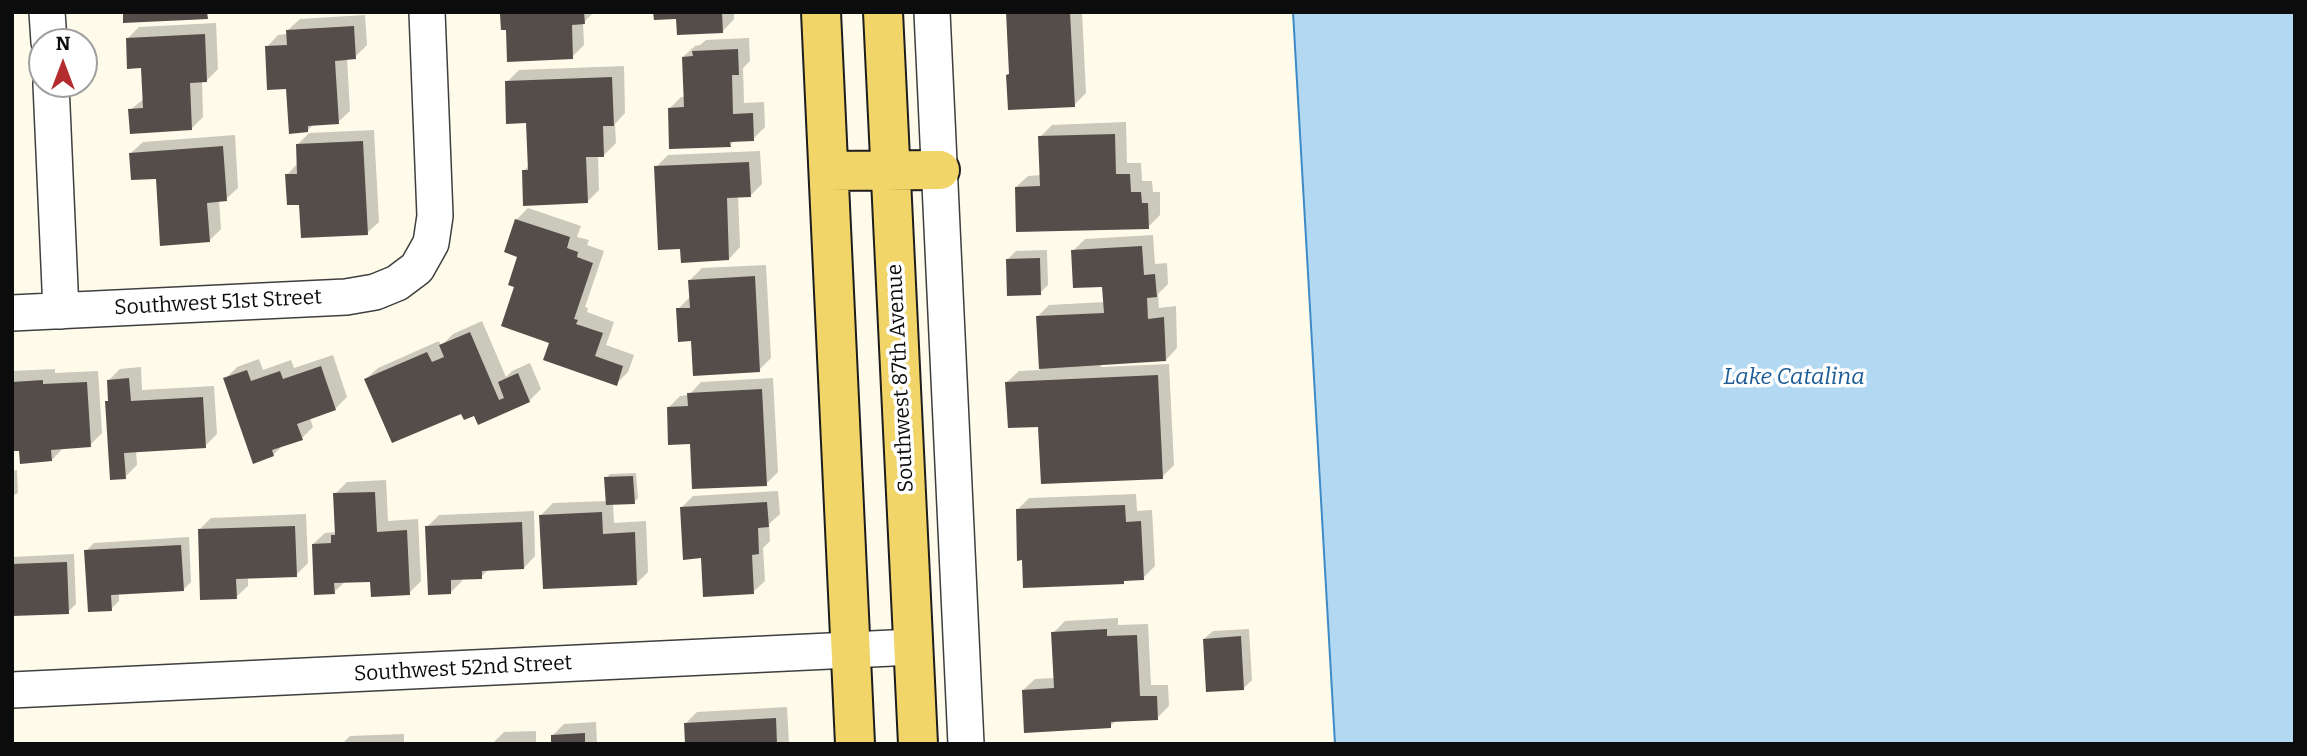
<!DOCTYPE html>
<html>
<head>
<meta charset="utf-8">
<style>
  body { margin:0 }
  #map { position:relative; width:2307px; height:756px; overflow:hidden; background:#fefbeb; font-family:Bitter,serif }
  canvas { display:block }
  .frame { position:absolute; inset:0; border:14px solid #0c0c0c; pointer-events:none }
  .north { position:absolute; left:28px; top:28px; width:70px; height:70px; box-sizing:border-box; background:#fff; border:2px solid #9e9e9e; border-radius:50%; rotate:0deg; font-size:19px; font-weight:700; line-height:28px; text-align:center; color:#0c0c0c }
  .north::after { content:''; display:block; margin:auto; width:24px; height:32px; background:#b42c2d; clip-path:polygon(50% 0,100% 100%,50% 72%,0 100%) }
</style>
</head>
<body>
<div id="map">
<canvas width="2307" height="756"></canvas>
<div class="frame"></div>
<div class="north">N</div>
</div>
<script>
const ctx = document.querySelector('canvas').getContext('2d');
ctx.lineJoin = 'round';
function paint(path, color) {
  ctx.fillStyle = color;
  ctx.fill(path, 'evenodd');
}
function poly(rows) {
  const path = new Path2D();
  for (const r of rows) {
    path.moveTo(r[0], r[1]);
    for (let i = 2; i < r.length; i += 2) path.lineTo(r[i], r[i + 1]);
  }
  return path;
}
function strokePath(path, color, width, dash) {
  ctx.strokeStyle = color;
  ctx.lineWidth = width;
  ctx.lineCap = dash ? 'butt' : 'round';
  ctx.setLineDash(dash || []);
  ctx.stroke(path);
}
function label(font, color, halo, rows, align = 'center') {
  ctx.font = font + ' Bitter,serif';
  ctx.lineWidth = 7;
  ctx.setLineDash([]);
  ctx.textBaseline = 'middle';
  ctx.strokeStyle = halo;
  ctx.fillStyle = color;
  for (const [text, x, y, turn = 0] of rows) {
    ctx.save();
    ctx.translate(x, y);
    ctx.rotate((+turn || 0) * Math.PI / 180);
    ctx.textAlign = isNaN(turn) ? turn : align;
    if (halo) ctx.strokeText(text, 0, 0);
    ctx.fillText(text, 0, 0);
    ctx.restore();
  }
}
const water = poly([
  [1293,12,2295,12,2295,744,1335,744,1293,12]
]);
paint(water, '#b3d8f2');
strokePath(water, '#3e8ac6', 2);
paint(poly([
  [505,12,594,12,583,23,584,45,572,57,508,28,502,15],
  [655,12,734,12,734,19,723,31],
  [1008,12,1082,12,1086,93,1074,105],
  [365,15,367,45,355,57,347,58,350,111,338,122,314,124,307,131,267,47,278,35,288,34,288,30,300,19],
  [216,23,218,69,206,81,202,81,203,117,191,129,130,110,145,98,143,66,127,39,139,27],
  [749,38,750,61,743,68,744,103,764,102,765,127,753,139,735,140,730,145,669,109,681,97,685,97,683,57,695,46,700,45,706,40],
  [624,66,625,113,615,124,616,143,604,155,598,155,599,190,587,202,524,171,529,165,528,121,507,82,519,70],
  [1126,122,1127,163,1141,163,1142,181,1152,181,1153,192,1160,192,1160,215,1148,227,1016,187,1028,176,1041,175,1040,137,1052,125],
  [374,130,379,222,367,233,301,203,287,175,298,163,297,145,309,133],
  [235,135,238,188,226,199,219,200,221,229,209,241,157,177,131,153,143,142],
  [760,151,762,184,750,196,738,196,740,247,729,259,682,248,656,167,668,155],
  [528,208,581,226,577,237,589,240,587,245,604,251,585,307,588,308,587,312,614,322,606,345,634,355,628,372,616,384,551,342,516,286,520,255,516,220],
  [1153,235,1155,264,1167,263,1168,284,1158,294,1159,308,1176,306,1177,348,1166,360,1100,363,1101,367,1169,364,1174,465,1162,477,1040,425,1007,382,1019,371,1040,370,1037,317,1049,305,1105,302,1104,285,1073,251,1085,239],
  [1047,250,1048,285,1040,293,1008,259,1016,251],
  [766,265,771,358,759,370,693,339,678,309,690,297,690,280,702,268],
  [482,321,506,377,512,371,530,363,541,389,529,401,475,413,366,379,378,368,439,341,441,346,453,334],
  [333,355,347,397,335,409,310,418,313,427,302,438,283,445,273,455,226,378,237,367,259,359,263,370,291,360,294,368],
  [141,367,142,390,214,386,217,434,205,446,136,450,137,465,125,477,110,399,108,381,120,369],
  [55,369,55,373,98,371,102,433,90,445,64,447,52,460,20,449,12,450,12,371],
  [773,378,778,472,766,484,692,442,668,408,680,396,689,395,701,382],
  [17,470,18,493,12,496,12,471],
  [636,473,638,498,634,502,613,503,614,523,646,521,648,572,636,584,541,515,553,503,607,501,606,478,610,474],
  [386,480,388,521,418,519,421,581,409,593,372,580,346,581,334,592,313,544,325,533,337,532,335,494,347,482],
  [778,491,780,514,769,524,770,541,763,548,765,581,753,592,703,557,681,508,693,496],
  [1136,494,1137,511,1152,510,1155,566,1143,578,1126,579,1123,582,1017,510,1029,498],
  [534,511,535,556,524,568,489,569,481,577,462,578,462,581,451,592,427,527,439,515],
  [306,514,308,563,296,575,248,577,248,586,236,597,199,530,211,518],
  [189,537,191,582,183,590,119,593,119,601,111,609,86,551,94,543],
  [74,554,76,604,68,612,12,614,12,557],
  [1118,618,1118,625,1148,624,1151,685,1168,685,1169,706,1157,718,1117,720,1110,726,1023,690,1035,679,1055,678,1053,633,1065,621],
  [1249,629,1252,680,1244,688,1204,639,1213,631],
  [787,707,789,744,686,744,685,724,697,712],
  [596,722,597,744,553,744,553,735,564,724],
  [536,731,536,744,492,744,504,732],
  [404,734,404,744,342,744,350,736]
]), '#0003');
paint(poly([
  [123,12,207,12,208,19,123,23],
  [508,12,584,12,585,24,572,25,573,59,507,62,506,30,501,30,500,14],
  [653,12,722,12,723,33,677,35,676,19,654,20],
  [1006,12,1070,12,1075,107,1008,110,1006,75,1009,74],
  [354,26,356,59,335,61,339,124,308,126,308,132,289,134,286,89,267,90,265,46,287,45,286,30],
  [205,34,207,82,190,83,192,130,130,134,128,109,143,108,141,68,127,69,126,38],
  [738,49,739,75,732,75,733,114,753,113,754,141,730,142,731,147,669,149,668,108,684,107,682,57,693,56,692,51],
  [612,77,614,126,603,126,604,157,586,157,588,203,523,206,522,170,528,170,526,123,506,124,505,81],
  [1115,134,1116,174,1130,174,1131,192,1141,192,1142,203,1148,203,1149,229,1016,232,1015,187,1040,186,1038,136],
  [363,141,368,235,301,238,299,205,287,205,285,174,297,174,296,144],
  [223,146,227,201,207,203,210,242,160,246,156,179,131,180,129,153],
  [749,162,751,197,727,198,729,260,681,263,680,249,658,250,654,166],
  [515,219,570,237,567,248,578,252,577,257,593,263,574,319,578,320,576,324,603,333,595,356,623,366,617,386,543,360,549,343,501,326,514,287,508,285,517,257,504,252],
  [1142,246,1144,275,1155,274,1157,297,1147,298,1148,319,1164,317,1166,361,1039,369,1036,316,1104,313,1102,287,1073,288,1071,250],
  [1040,258,1041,295,1007,296,1006,259],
  [755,276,760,372,693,376,691,341,678,342,676,308,690,308,688,280],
  [470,332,499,400,504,398,498,382,518,373,530,402,478,425,474,416,464,420,461,414,392,443,364,379,427,352,432,362,444,357,439,345],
  [321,366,336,410,297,424,303,440,272,450,274,456,253,464,223,378,247,370,251,381,280,371,283,379],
  [1158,375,1163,479,1041,484,1038,427,1008,428,1005,382],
  [129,378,131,401,203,397,206,448,124,453,126,479,110,480,105,401,108,401,107,380],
  [43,380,43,384,87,382,91,447,51,450,52,461,20,464,19,451,12,451,12,382],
  [762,389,767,486,692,489,690,444,668,445,667,407,688,406,687,393],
  [633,476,635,504,606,505,604,477],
  [375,492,377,532,407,530,410,595,371,597,370,582,334,583,335,594,314,595,312,544,331,543,331,535,335,535,333,493],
  [767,502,769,527,758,528,759,554,752,555,754,594,703,597,701,558,683,560,680,507],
  [1125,505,1126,522,1141,521,1144,580,1124,581,1124,584,1023,588,1022,560,1017,561,1016,509],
  [602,512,603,534,635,532,637,585,543,589,539,515],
  [522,522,524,569,482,571,482,579,451,580,451,594,428,595,425,526],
  [295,526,297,577,236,579,237,599,200,600,198,529],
  [181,545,184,591,111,595,112,611,88,612,84,550],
  [67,562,69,614,12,616,12,564],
  [1107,629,1107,636,1137,635,1140,696,1157,696,1158,720,1111,722,1111,728,1024,733,1022,690,1054,688,1051,632],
  [1241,636,1244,690,1206,692,1203,639],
  [776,718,777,744,685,744,684,723],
  [585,733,585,744,551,744,551,735]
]), '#544d49');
const minor = poly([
  [47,12,49,42],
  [932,12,966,744],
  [51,84,61,311],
  [12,313,346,297,375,292,397,283,417,268,431,243,435,216,427,12],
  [12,690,913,647]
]);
const major = poly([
  [821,12,855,744],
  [883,12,918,744],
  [829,171,940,170]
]);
strokePath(minor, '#3f3f3f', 38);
strokePath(major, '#1d1d1d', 42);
strokePath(minor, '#fff', 35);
strokePath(major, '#f1d568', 38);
label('21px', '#0c0c0c', '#fff', [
  ["Southwest 51st Street",218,303,-3],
  ["Southwest 87th Avenue",901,378,-93],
  ["Southwest 52nd Street",463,669,-3]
]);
label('italic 23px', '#1c5c96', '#fff', [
  ["Lake Catalina",1794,378]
]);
</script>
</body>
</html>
